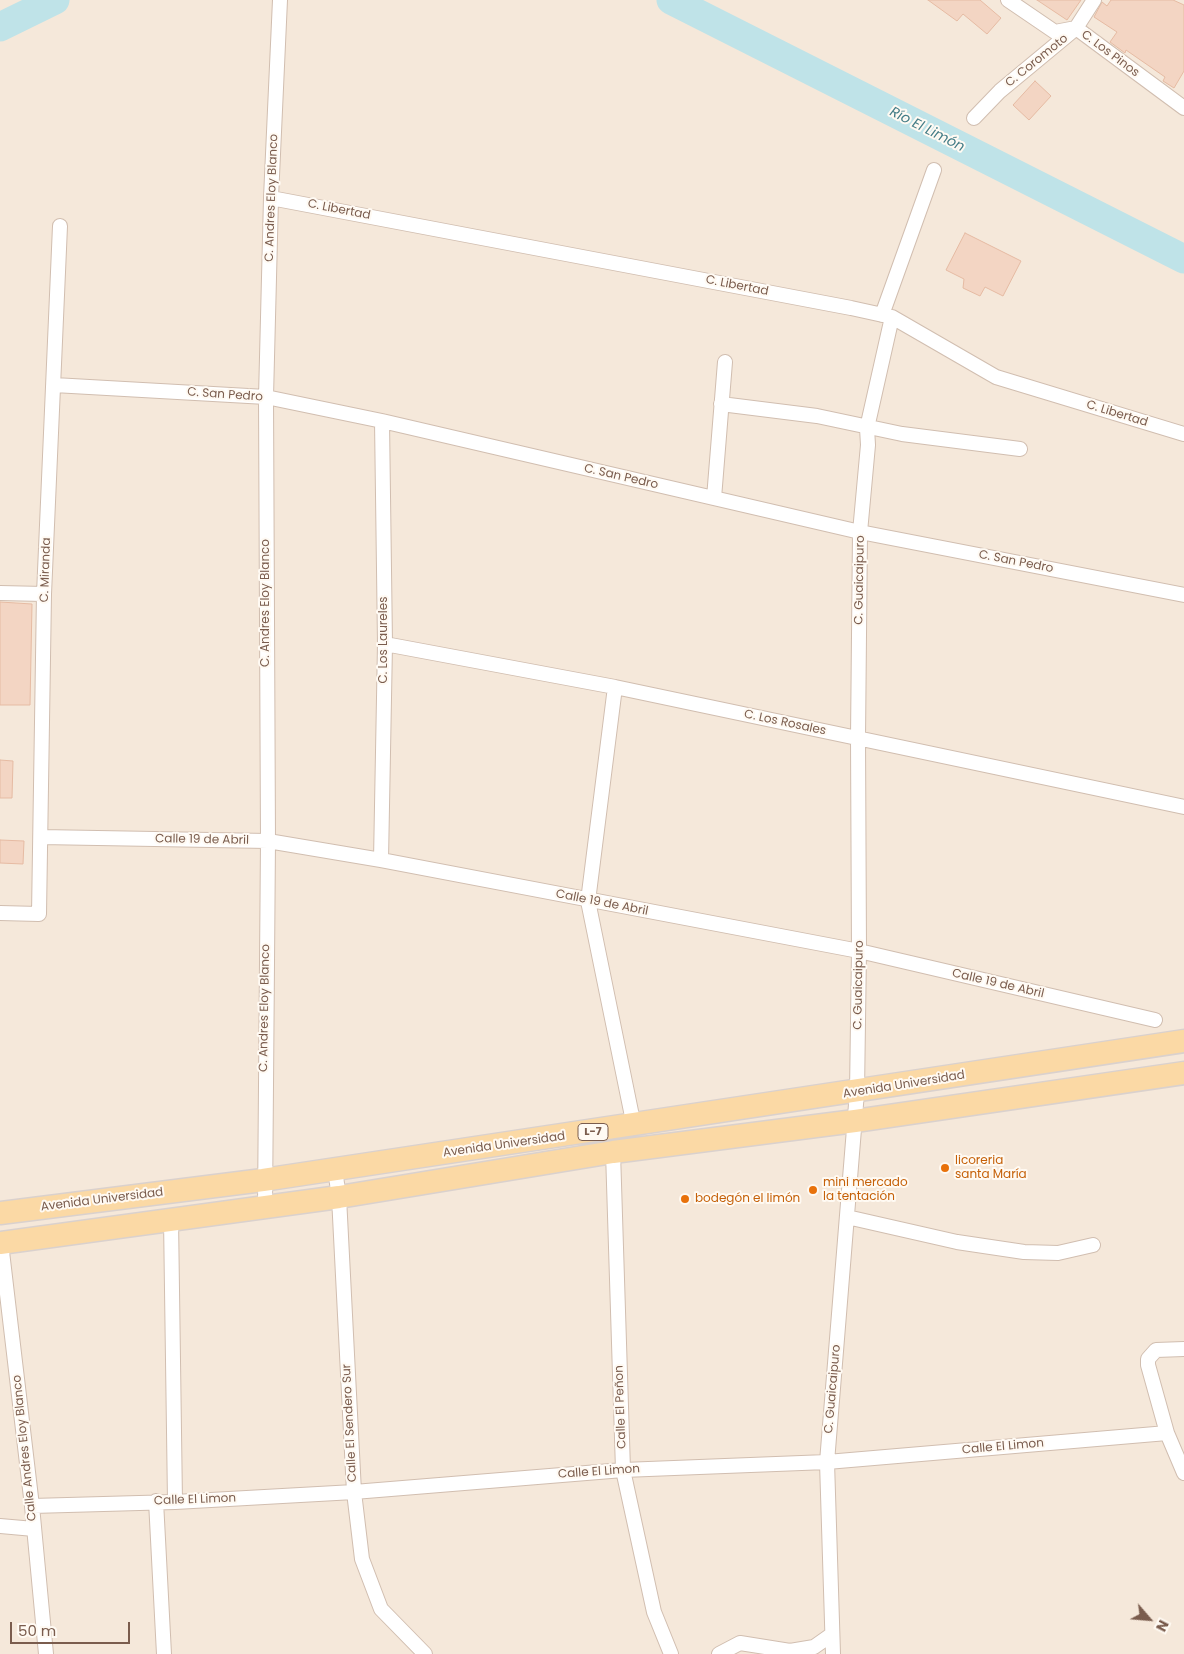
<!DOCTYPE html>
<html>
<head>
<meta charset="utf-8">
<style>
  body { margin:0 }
  #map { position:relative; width:1184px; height:1654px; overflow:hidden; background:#fdf6ec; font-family:Poppins,sans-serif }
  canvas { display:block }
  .north { position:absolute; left:1124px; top:1594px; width:50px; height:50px; -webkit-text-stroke:4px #fffaf3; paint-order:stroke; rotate:117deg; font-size:14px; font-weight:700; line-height:20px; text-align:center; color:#7a5c4d }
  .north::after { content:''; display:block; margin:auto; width:18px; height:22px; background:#7a5c4d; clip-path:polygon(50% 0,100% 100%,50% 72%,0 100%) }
  .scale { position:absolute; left:10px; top:1622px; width:120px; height:22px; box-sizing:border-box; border:2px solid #7a5c4d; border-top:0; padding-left:6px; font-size:15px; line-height:18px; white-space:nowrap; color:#7a5c4d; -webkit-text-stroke:4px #fffaf3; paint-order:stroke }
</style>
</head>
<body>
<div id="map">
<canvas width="1184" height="1654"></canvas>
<div class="north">N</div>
<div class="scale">50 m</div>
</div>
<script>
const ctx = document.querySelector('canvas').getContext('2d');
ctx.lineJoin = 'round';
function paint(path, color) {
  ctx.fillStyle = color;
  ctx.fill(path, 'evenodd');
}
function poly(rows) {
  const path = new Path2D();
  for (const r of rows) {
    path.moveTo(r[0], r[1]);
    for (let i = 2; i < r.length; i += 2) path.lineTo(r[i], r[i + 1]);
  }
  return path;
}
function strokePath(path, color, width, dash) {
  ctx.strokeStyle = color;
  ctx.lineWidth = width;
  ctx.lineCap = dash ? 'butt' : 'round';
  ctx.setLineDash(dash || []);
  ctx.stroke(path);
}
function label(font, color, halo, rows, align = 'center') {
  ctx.font = font + ' Poppins,sans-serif';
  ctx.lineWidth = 4;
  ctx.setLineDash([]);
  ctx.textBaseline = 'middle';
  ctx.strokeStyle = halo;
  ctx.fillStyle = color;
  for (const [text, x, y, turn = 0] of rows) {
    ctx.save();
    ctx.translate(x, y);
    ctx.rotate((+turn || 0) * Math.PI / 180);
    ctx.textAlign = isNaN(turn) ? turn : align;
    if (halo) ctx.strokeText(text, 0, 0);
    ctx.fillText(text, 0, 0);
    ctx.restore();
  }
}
paint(poly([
  [0,0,1184,0,1184,1654,0,1654]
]), '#f5e8da');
strokePath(poly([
  [671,0,1184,259],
  [0,27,55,0]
]), '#bfe3e8', 29);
const building = poly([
  [928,0,980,0,1001,18,987,34,963,14,957,21,928,0],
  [1037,0,1081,0,1067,20,1037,0],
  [1111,0,1173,0,1184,5,1184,71,1174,88,1163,81,1165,77,1126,50,1125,53,1110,42,1117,32,1094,17,1102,2,1107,6,1111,0],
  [1035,81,1051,96,1029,120,1013,105,1035,81],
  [965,233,1021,261,1003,296,985,287,980,296,963,288,964,279,946,270,965,233],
  [0,602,32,604,30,705,0,705,0,602],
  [0,760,13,761,12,798,0,798,0,760],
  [0,840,24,841,23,864,0,863,0,840]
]);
paint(building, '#f3d5c3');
strokePath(building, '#e6bba3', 1);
const minor = poly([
  [1008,0,1055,32,1076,28,1184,108],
  [974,118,1000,91,1076,28,1094,0],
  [271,198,851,308,892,317,996,377,1184,434],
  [882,315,934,170],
  [54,385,266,397,382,421,860,532,1184,595],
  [721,404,817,416,902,434,1020,449],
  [714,498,725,362],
  [0,593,44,594],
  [385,644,615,687,1184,807],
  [615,687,588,901,634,1126],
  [41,837,268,841,381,860,859,951,1155,1020],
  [381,860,385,644,382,421],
  [0,913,39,914,44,594,60,226],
  [613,1152,623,1470,654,1612,671,1654],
  [335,1170,339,1197,354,1492,362,1559,381,1609,425,1654],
  [265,1207,268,841,266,397,271,198,280,0],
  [847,1217,957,1242,1024,1252,1058,1253,1093,1245],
  [171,1219,175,1502],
  [1,1243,32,1506,46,1654],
  [1184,1349,1156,1350,1148,1359,1148,1365,1167,1433,1184,1473],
  [156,1501,164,1654],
  [32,1506,175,1502,354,1492,623,1470,827,1462,1167,1433],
  [0,1526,34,1529],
  [790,1651,814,1647,831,1635],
  [719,1654,740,1643,790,1651,794,1654],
  [833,1654,827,1462,857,1092,859,951,858,738,860,532,868,445,867,428,892,317]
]);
const primary = poly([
  [0,1213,263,1180,1184,1041],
  [0,1243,339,1197,613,1152,855,1121,1184,1073]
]);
strokePath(minor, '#d1beb0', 16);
strokePath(primary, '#dad1cd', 25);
strokePath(minor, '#fff', 14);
strokePath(primary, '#fbd9a5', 22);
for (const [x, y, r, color] of [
  [945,1168,5,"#e8710a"],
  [813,1190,5,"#e8710a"],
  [685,1199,5,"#e8710a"]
]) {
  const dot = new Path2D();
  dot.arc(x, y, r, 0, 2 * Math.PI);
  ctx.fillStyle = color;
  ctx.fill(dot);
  strokePath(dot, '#fffaf3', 2);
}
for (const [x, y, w] of [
  [593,1132,30]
]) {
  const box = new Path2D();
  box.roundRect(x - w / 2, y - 8.5, w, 17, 4);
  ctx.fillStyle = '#fffaf3';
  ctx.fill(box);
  strokePath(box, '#7a5c4d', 1);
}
label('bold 11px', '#7a5c4d', null, [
  ["L-7",593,1132]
]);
label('12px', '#7a5c4d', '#fffaf3', [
  ["C. Los Pinos",1110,54,37],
  ["C. Coromoto",1037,61,-39],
  ["C. Andres Eloy Blanco",272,198,-88],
  ["C. Libertad",339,210,11],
  ["C. Libertad",737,286,11],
  ["C. San Pedro",225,395,4],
  ["C. Libertad",1117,414,17],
  ["C. San Pedro",621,477,13],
  ["C. San Pedro",1016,562,11],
  ["C. Miranda",46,570,-88],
  ["C. Guaicaipuro",860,580,-89],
  ["C. Andres Eloy Blanco",266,603,-90],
  ["C. Los Laureles",384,640,-90],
  ["C. Los Rosales",785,723,12],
  ["Calle 19 de Abril",202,840,1],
  ["Calle 19 de Abril",602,903,11],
  ["Calle 19 de Abril",998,984,13],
  ["C. Guaicaipuro",859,985,-89],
  ["C. Andres Eloy Blanco",265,1008,-89],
  ["Avenida Universidad",904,1085,-9],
  ["Avenida Universidad",504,1145,-8],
  ["Avenida Universidad",102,1200,-7],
  ["C. Guaicaipuro",833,1389,-85],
  ["Calle El Peñon",621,1407,-92],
  ["Calle El Sendero Sur",350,1423,-93],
  ["Calle El Limon",1003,1447,-5],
  ["Calle Andres Eloy Blanco",25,1448,-96],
  ["Calle El Limon",599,1472,-4],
  ["Calle El Limon",195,1500,-2]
]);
label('12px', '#c56008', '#fffaf3', [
  ["licoreria",955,1161],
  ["santa María",955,1175],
  ["mini mercado",823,1183],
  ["la tentación",823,1197],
  ["bodegón el limón",695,1199]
], 'left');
label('italic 14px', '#437c86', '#fffaf3', [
  ["Río El Limón",927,130,27]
]);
</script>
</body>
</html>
